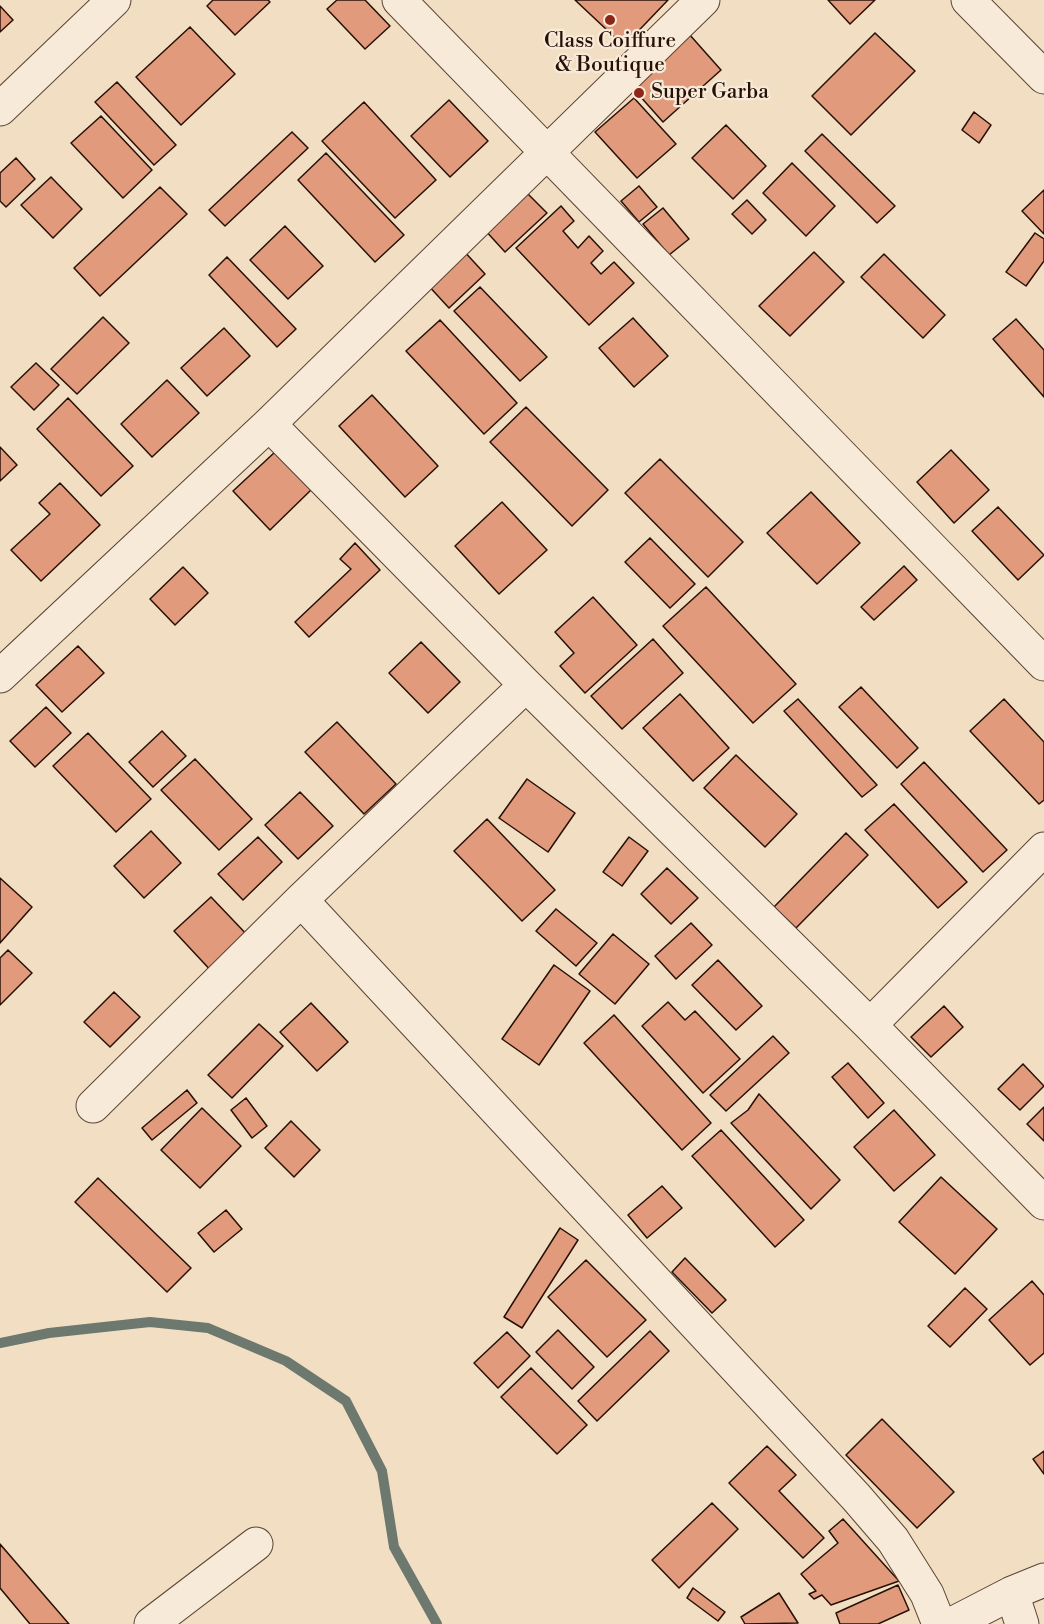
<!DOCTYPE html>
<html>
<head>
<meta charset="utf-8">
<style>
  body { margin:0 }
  canvas { display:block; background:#f2dfc3 }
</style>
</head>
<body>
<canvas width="1044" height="1624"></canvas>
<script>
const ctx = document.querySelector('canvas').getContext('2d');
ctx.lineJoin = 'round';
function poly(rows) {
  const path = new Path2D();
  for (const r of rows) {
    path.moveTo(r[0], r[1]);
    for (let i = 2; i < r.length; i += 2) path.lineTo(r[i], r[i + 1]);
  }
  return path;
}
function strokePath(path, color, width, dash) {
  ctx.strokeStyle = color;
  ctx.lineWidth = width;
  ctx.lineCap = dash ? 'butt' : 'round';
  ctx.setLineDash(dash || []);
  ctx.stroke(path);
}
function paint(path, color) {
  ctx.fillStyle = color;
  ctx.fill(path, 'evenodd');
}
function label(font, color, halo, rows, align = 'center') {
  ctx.font = font + ' "Libre Bodoni",serif';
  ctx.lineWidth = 4.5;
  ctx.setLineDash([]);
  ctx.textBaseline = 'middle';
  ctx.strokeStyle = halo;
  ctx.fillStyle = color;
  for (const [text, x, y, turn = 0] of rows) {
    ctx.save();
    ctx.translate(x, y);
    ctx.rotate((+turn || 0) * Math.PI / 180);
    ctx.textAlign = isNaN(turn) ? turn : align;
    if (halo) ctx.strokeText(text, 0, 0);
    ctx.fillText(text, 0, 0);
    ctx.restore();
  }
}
strokePath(poly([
  [0,1343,49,1333,150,1322,208,1328,286,1361,346,1401,382,1471,394,1547,437,1624]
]), '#6d786e', 10);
const building = poly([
  [213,0,268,0,270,2,235,35,207,6,213,0],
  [337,0,365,0,390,26,365,49,327,9,337,0],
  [575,0,668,0,624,46,575,0],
  [828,0,875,0,850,24,828,0],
  [0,6,13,20,0,32,0,6],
  [190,27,235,74,181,125,136,77,190,27],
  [875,33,915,71,851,135,812,96,875,33],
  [689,34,721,70,663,122,631,86,689,34],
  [117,82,176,145,154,165,95,102,117,82],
  [634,98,676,144,637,178,595,132,634,98],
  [449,100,488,141,450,177,411,136,449,100],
  [364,102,436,180,395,218,322,141,364,102],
  [974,112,991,125,979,143,962,130,974,112],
  [101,116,152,170,123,198,71,143,101,116],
  [726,125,766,166,733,199,692,158,726,125],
  [292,132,308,148,225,226,209,210,292,132],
  [822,134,895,206,877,223,805,151,822,134],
  [326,153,404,235,375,262,298,180,326,153],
  [16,158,35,179,6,207,0,201,0,173,16,158],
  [792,163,835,206,806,236,763,193,792,163],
  [51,177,82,209,53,238,21,205,51,177],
  [639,186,657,207,639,222,621,201,639,186],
  [160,187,187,214,100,296,74,268,160,187],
  [524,190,547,213,505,252,484,229,524,190],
  [1044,190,1044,234,1022,211,1044,190],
  [747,200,766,220,752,234,732,214,747,200],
  [561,206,574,221,563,231,578,248,589,236,603,251,591,263,601,274,614,262,634,283,589,325,516,248,561,206],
  [663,208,689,239,669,255,643,224,663,208],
  [285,226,323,266,288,299,250,260,285,226],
  [1035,233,1044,239,1044,261,1026,286,1006,272,1035,233],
  [462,249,485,274,449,308,426,283,462,249],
  [814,252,844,282,790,336,759,306,814,252],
  [884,254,945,315,923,338,861,277,884,254],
  [227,257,296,329,277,347,209,275,227,257],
  [480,287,547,357,520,381,454,311,480,287],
  [103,317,129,343,77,394,51,369,103,317],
  [633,318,668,356,634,387,599,348,633,318],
  [1016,319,1044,350,1044,397,993,339,1016,319],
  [440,320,517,403,484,434,406,351,440,320],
  [224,328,250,356,207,396,181,368,224,328],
  [36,363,59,385,34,410,11,387,36,363],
  [167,380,199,413,152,457,121,424,167,380],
  [372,395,438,466,405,497,339,426,372,395],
  [68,398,133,466,101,496,37,429,68,398],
  [526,407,608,490,572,526,490,442,526,407],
  [0,447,17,465,0,481,0,447],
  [951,450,989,490,954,523,917,482,951,450],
  [275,452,311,490,270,530,233,491,275,452],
  [660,459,743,542,708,577,625,493,660,459],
  [60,483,100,525,41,581,11,550,50,514,39,503,60,483],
  [811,492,860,543,817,584,767,533,811,492],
  [502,502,547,550,499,594,455,546,502,502],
  [998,507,1044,555,1018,580,972,531,998,507],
  [650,538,695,584,670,608,625,562,650,538],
  [355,543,380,570,309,637,295,622,351,569,340,559,355,543],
  [904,566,917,580,874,620,861,607,904,566],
  [183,567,208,593,175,625,150,599,183,567],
  [706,587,796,684,753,723,663,626,706,587],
  [593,597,637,645,585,693,560,666,574,653,555,632,593,597],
  [653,639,683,673,622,729,591,696,653,639],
  [421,642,460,682,428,713,389,673,421,642],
  [78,646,104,673,62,712,36,685,78,646],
  [861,687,918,748,897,768,839,707,861,687],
  [680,694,729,748,693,781,643,728,680,694],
  [798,699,877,785,862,797,784,711,798,699],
  [1004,699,1044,742,1044,800,1039,804,970,731,1004,699],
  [46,707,71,733,35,767,10,741,46,707],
  [337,722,396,784,364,814,305,752,337,722],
  [162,731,186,756,153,787,129,762,162,731],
  [88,733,151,799,116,832,53,766,88,733],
  [736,755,797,814,765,847,704,788,736,755],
  [195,759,252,819,219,850,161,790,195,759],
  [924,762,1007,850,983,872,901,784,924,762],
  [527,779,575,813,548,852,499,818,527,779],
  [300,792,333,826,298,859,265,825,300,792],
  [894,804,967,882,938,908,865,830,894,804],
  [487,819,555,890,522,921,454,851,487,819],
  [151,831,181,863,144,898,114,866,151,831],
  [846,833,868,855,796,928,774,907,846,833],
  [258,837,282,862,243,900,218,874,258,837],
  [629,837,648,851,622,886,603,872,629,837],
  [667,868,698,898,671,924,641,894,667,868],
  [0,878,32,907,0,943,0,878],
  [211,897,252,940,215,975,174,931,211,897],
  [556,909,597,943,576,966,536,931,556,909],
  [691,923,712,945,676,979,655,956,691,923],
  [613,934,649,964,615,1004,579,974,613,934],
  [8,950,32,973,0,1005,0,958,8,950],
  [718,960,762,1006,736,1030,692,985,718,960],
  [554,965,590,991,539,1065,502,1039,554,965],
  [114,992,140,1017,110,1047,84,1022,114,992],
  [668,1002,685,1020,695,1011,740,1059,703,1093,642,1026,668,1002],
  [311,1003,348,1042,317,1071,280,1032,311,1003],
  [944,1006,963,1027,931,1057,911,1037,944,1006],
  [614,1015,711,1123,682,1150,584,1043,614,1015],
  [259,1024,283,1046,232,1098,208,1075,259,1024],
  [773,1036,789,1053,726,1111,710,1095,773,1036],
  [848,1063,884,1103,868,1118,832,1077,848,1063],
  [1023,1064,1044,1086,1020,1110,998,1089,1023,1064],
  [187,1090,197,1103,152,1140,142,1128,187,1090],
  [759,1094,840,1180,811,1209,731,1123,748,1110,759,1094],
  [246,1098,267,1126,252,1138,231,1110,246,1098],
  [1044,1107,1044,1141,1027,1124,1044,1107],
  [202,1108,241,1146,200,1188,161,1150,202,1108],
  [894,1110,935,1155,894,1191,854,1147,894,1110],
  [291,1121,320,1150,294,1177,265,1148,291,1121],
  [721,1130,804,1220,775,1247,692,1156,721,1130],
  [941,1177,997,1229,955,1274,899,1222,941,1177],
  [98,1178,191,1268,167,1292,75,1202,98,1178],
  [662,1186,682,1208,647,1238,628,1215,662,1186],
  [226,1210,242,1229,214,1252,198,1233,226,1210],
  [560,1228,578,1240,522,1328,504,1317,560,1228],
  [685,1258,726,1300,712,1313,672,1272,685,1258],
  [586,1260,646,1320,607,1357,548,1297,586,1260],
  [1032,1281,1044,1295,1044,1353,1030,1365,989,1320,1032,1281],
  [965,1288,987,1309,950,1347,928,1326,965,1288],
  [558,1330,594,1367,572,1389,536,1352,558,1330],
  [650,1331,669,1351,597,1421,578,1401,650,1331],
  [507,1332,530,1356,498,1388,474,1363,507,1332],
  [531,1368,587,1425,557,1454,501,1397,531,1368],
  [882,1419,954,1492,917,1528,846,1455,882,1419],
  [767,1446,796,1475,779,1491,824,1538,803,1558,729,1483,767,1446],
  [1044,1451,1044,1474,1033,1459,1044,1451],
  [712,1503,738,1529,679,1588,652,1560,712,1503],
  [843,1519,899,1581,831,1605,822,1595,814,1599,809,1594,816,1591,801,1574,838,1543,829,1531,843,1519],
  [0,1544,69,1624,30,1624,0,1588,0,1544],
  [898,1585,909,1610,878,1624,840,1624,836,1613,898,1585],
  [693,1588,725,1612,718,1621,687,1598,693,1588],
  [779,1593,798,1623,745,1624,741,1617,779,1593]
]);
paint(building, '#e19b7c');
strokePath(building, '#271006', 1.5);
const minor = poly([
  [399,0,1044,664],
  [968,0,1044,77],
  [269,424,526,685,870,1025,1044,1203],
  [0,676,269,424,703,0],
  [301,900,856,1497,893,1540,927,1594,939,1624],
  [870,1025,1044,849],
  [93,1106,301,900,526,685],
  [1012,1593,1022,1624],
  [151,1624,256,1544],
  [952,1624,1012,1593,1044,1580]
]);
const tertiary = poly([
  [0,109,114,0]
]);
strokePath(minor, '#5a4435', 35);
strokePath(tertiary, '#5a4435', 35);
strokePath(minor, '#f7ead8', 33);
strokePath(tertiary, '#f7ead8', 33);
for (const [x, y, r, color] of [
  [610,20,6,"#8f2418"],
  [639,93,6,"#8f2418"]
]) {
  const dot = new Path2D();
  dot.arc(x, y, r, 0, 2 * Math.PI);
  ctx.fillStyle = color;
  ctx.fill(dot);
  strokePath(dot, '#f7ead8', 2);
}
label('21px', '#271006', '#f7ead8', [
  ["Class Coiffure",610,42],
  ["& Boutique",610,66],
  ["Super Garba",651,93,"left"]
]);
</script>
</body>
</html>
